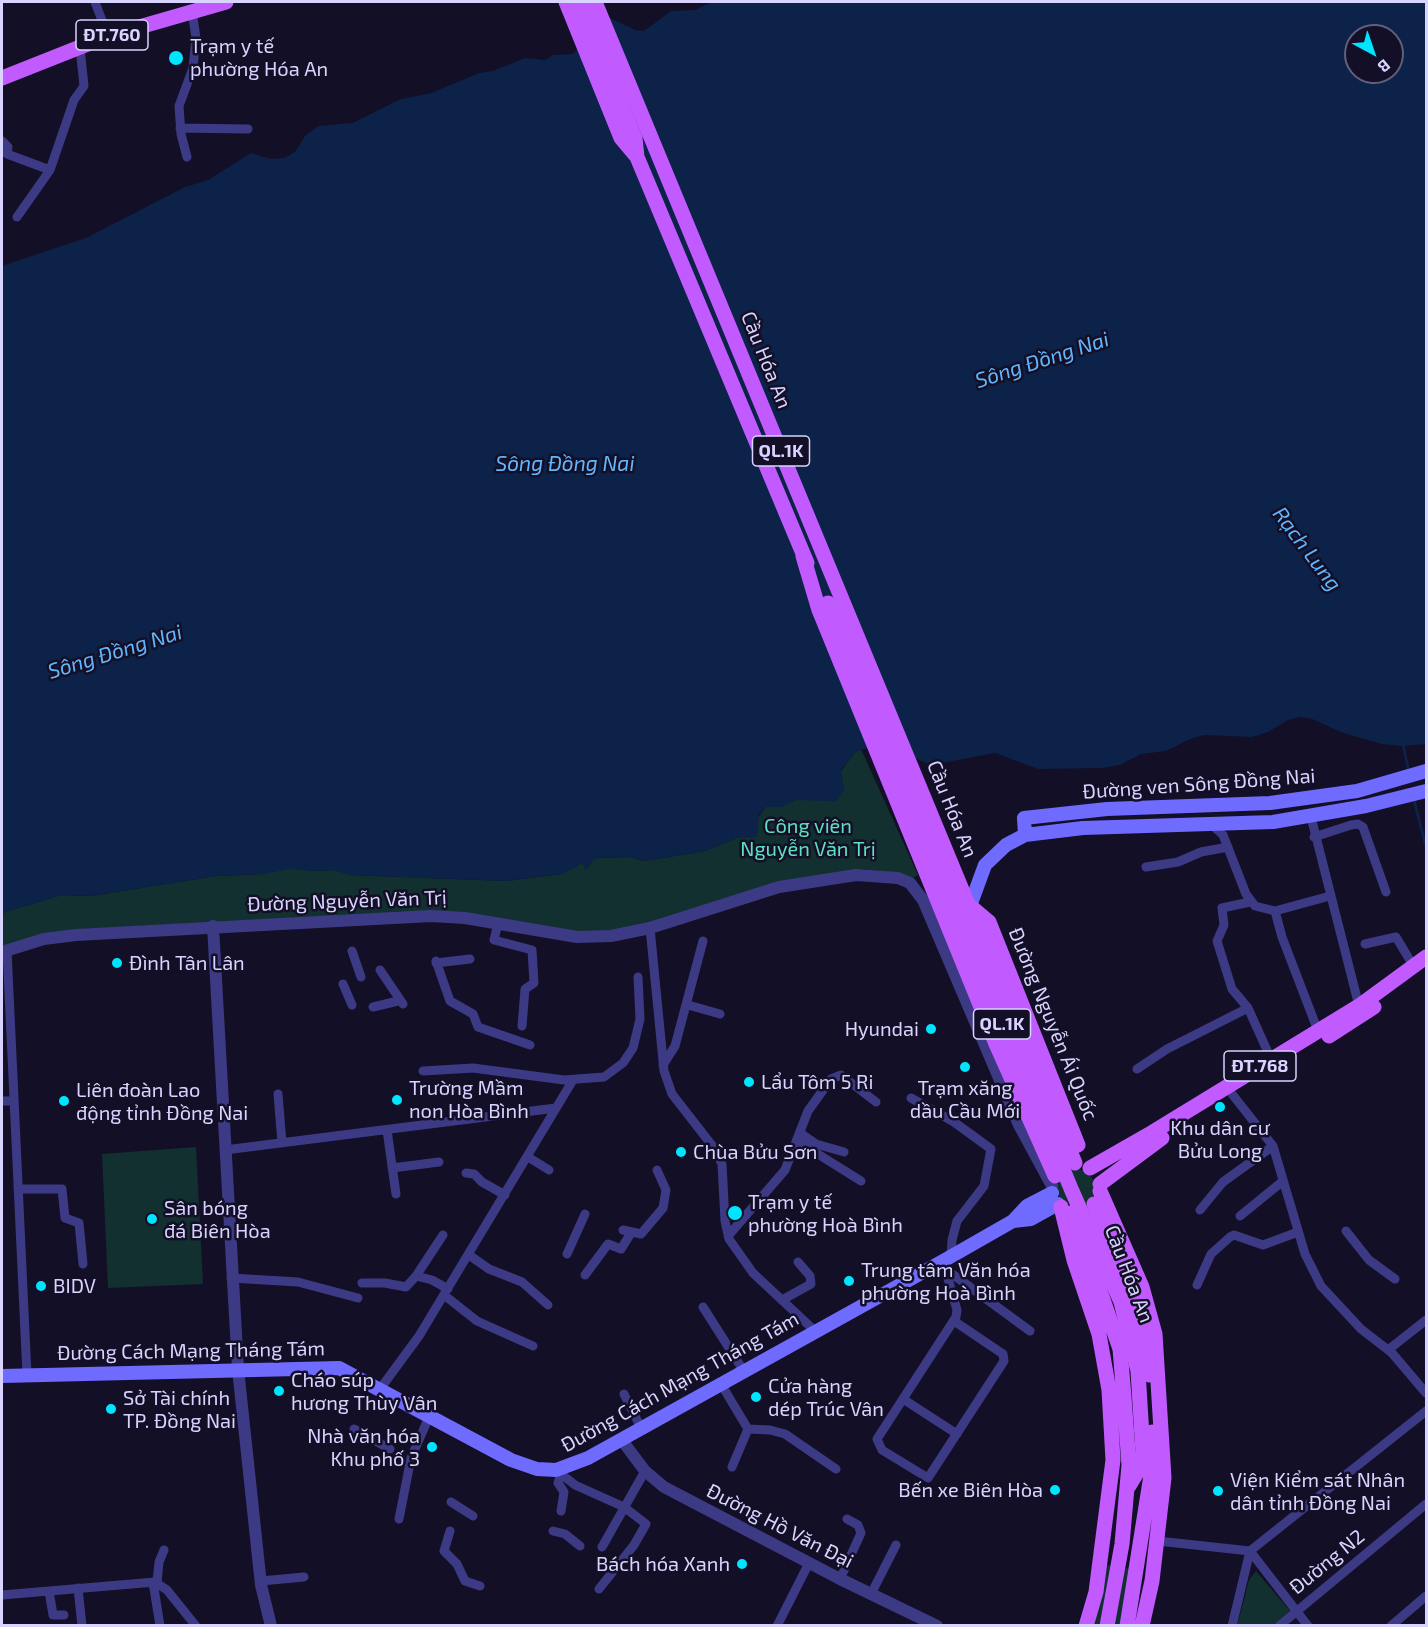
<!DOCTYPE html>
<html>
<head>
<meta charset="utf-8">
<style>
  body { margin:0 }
  #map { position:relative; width:1428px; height:1627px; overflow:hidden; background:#130f26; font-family:"Exo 2",sans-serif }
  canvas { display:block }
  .frame { position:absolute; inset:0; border:3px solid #d9d4ff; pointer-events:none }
  .north { position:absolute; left:1344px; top:24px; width:60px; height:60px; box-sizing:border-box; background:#130f26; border:2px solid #625e7d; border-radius:50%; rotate:140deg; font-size:16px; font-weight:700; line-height:24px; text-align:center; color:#d9d4ff }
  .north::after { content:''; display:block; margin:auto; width:21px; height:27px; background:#00e5ff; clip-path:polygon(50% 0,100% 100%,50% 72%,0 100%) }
</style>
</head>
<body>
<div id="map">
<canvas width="1428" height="1627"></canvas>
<div class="frame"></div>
<div class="north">B</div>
</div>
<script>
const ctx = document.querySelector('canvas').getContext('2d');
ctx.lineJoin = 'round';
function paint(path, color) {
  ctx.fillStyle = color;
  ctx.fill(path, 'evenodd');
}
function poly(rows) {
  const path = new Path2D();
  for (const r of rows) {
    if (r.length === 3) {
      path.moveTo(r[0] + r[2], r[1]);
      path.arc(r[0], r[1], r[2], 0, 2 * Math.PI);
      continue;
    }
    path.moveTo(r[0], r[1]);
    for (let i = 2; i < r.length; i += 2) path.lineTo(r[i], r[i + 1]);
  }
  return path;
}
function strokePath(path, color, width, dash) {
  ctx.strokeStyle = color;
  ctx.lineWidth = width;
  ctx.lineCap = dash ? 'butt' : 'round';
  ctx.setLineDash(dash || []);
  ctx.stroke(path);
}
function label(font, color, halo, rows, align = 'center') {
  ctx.font = font + ' "Exo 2",sans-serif';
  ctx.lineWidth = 5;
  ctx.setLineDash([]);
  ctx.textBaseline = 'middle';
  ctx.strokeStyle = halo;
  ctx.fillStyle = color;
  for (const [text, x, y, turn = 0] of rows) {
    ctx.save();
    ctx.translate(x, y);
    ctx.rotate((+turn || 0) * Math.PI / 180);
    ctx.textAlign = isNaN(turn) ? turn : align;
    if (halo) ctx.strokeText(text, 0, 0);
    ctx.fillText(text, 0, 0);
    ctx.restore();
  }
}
paint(poly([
  [861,749,918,875,911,879,890,872,862,869,813,877,649,923,611,931,576,932,467,913,434,911,82,929,2,946,2,913,61,895,91,896,216,876,263,874,288,868,314,871,335,870,350,875,507,881,562,874,582,863,586,869,594,859,598,858,630,857,644,861,705,851,736,838,747,836,765,807,781,807,795,800,811,799,844,790,841,771,855,752],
  [196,1147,203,1284,108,1288,102,1154],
  [1076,1188,19],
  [1105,1565,1114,1566,1102,1625,1091,1626],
  [1123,1568,1132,1569,1121,1625,1113,1626],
  [1256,1571,1290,1611,1273,1625,1237,1626,1249,1580]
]), '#12302f');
paint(poly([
  [712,2,1426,2,1426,744,1401,746,1382,744,1343,733,1312,719,1300,717,1288,720,1268,732,1252,737,1204,735,1190,739,1166,751,1141,754,1120,765,1102,768,1038,769,995,753,931,765,905,754,870,747,855,752,841,770,844,790,836,801,795,800,781,807,765,807,759,815,757,837,736,838,705,851,644,861,630,857,598,858,594,859,586,870,582,863,562,874,507,881,350,875,335,870,314,871,288,869,263,874,216,876,91,896,61,895,2,913,2,266,86,238,185,187,208,180,251,153,270,159,284,158,295,152,305,136,318,126,353,123,401,99,431,93,479,73,493,71,525,58,545,60,553,55,573,54,608,17,635,30,644,31,671,11,695,10],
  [1356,36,1392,36,1392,72,1356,72]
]), '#0c2248');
strokePath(poly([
  [1403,744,1409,773],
  [1414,800,1426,847]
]), '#0c2248', 3);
strokePath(poly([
  [95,2,108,36],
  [180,128,248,129],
  [2,141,8,147,7,154,50,170],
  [187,157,181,134,179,106,193,68,196,38,192,11],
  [17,217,50,170,74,100,84,86,80,48],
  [1303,817,1308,817,1312,821,1359,1006],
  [1210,823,1223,835,1246,894,1255,906,1275,911,1330,896],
  [1314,837,1351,825,1358,824,1363,827,1386,892],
  [1146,867,1178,862,1201,852,1228,847],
  [1250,902,1222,908,1224,925,1217,941,1232,989,1248,1008,1271,1059],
  [1275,911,1282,937,1318,1031],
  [498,923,494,940,532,950,534,983,525,989,522,1026],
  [650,928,664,1071,672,1094,714,1148,722,1164,725,1221,729,1239,753,1273,815,1331],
  [1365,944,1396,937,1414,967],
  [7,950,27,1375],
  [352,951,361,977],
  [436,961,450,1001,473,1014,478,1027,530,1045],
  [436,963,470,959],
  [380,970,403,1004],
  [343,984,352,1005],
  [688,1005,720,1014],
  [373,1007,398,1001],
  [663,1065,675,1046,703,941],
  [1137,1069,1167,1049,1248,1008],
  [423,1071,473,1068,564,1080,604,1077,623,1063,633,1048,640,1019,638,977],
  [278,1094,282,1143],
  [1232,1094,1273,1146,1305,1254,1321,1286,1361,1329,1392,1353,1426,1393],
  [911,1098,954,1122,991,1149,984,1186,957,1221,952,1240,951,1257],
  [2,1101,14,1101],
  [387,1130,396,1194],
  [800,1133,816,1144,844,1152],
  [797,1141,861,1181],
  [225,1150,556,1108],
  [528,1157,549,1170],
  [392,1168,439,1162],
  [466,1173,474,1174,482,1182,505,1195],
  [18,1189,62,1189,65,1218,79,1223,83,1264],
  [1200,1210,1223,1182,1273,1146],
  [1240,1216,1283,1181],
  [623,1230,641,1234,663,1208,666,1190,657,1170],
  [1346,1231,1369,1260,1395,1279],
  [728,1236,785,1170,808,1111,831,1079,841,1075,876,1102],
  [567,1254,585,1214],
  [469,1255,489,1269,522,1282,548,1305],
  [943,1261,957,1310,956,1317,877,1439,882,1450,928,1478,1004,1361,1003,1354,954,1321],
  [944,1268,1030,1331],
  [585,1275,608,1244,621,1249,631,1233],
  [416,1276,443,1235],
  [231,1278,298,1282,358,1298],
  [362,1283,385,1283,406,1287,416,1276,432,1280,448,1289],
  [1197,1285,1211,1254,1230,1237,1234,1235,1263,1245,1298,1232],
  [444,1295,477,1321,533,1346],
  [782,1300,811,1284,810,1276,798,1262],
  [703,1307,743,1370],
  [1388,1350,1426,1320],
  [721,1384,748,1429,770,1430,785,1434,836,1469],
  [380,1389,419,1336,573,1080],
  [624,1394,641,1428],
  [903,1399,957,1434],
  [354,1429,390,1449],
  [732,1467,748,1429],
  [556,1470,575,1485,624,1507,646,1524,634,1545,599,1589],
  [561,1474,558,1483,564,1492,561,1511],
  [451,1502,473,1516],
  [399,1519,411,1458,429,1417],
  [450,1531,444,1551,457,1564,465,1581,480,1586],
  [553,1531,565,1534,580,1546],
  [1158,1541,1250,1551,1308,1626],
  [602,1547,645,1471],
  [1250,1551,1426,1411],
  [840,1579,861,1533,858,1525,847,1519],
  [261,1581,304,1577],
  [153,1582,160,1626],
  [157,1583,159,1562,164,1550],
  [78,1588,82,1626],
  [49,1591,53,1615,64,1615],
  [871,1594,896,1545],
  [2,1595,155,1582,167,1590,196,1626],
  [777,1626,809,1563],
  [1232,1626,1250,1551],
  [1279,1626,1426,1504],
  [1391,1626,1426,1596]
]), '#3d3a85', 9);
strokePath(poly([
  [213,926,238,1369,261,1585,271,1626],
  [2,952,44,939,76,935,431,916,465,918,577,937,611,936,650,928,779,887,856,875,898,878,910,883,923,900,1019,1125,1052,1186],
  [621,1439,645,1471,664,1487,840,1579,937,1626]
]), '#3d3a85', 12);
strokePath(poly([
  [1025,835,1024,818,1107,809,1270,803,1357,791,1426,771],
  [970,906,985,865,1006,845,1025,835,1083,828,1273,822,1366,806,1426,791],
  [1013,1221,1031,1219,1058,1204],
  [2,1376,339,1368,511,1460,537,1469,556,1470,588,1458,943,1261,1013,1221,1027,1206,1052,1193]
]), '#6f6bff', 14);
strokePath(poly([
  [566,2,621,138,637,157,807,563],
  [579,2,635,138,637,157],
  [595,2,1075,1163],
  [2,78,108,36,226,2],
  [803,556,819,610,996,1044,1055,1176],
  [970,906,989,922,1078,1145],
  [1329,1036,1374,1007],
  [1090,1168,1153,1132,1359,1006,1426,957],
  [1100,1184,1162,1138],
  [1100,1191,1142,1287,1155,1334,1164,1478,1152,1581,1142,1626],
  [1094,1204,1129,1294,1144,1345,1149,1375],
  [1061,1207,1074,1260,1099,1334,1109,1390,1113,1460,1096,1592,1086,1626],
  [1073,1212,1120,1349,1124,1397,1129,1465,1122,1544,1107,1626],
  [1129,1486,1141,1466,1143,1453],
  [1127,1626,1152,1469,1152,1432]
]), '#c25bff', 15);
strokePath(poly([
  [828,603,1072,1191,1121,1302,1138,1371,1143,1453]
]), '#c25bff', 15);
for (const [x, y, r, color] of [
  [176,58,8,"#00e5ff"],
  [117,963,6,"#00e5ff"],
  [931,1029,6,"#00e5ff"],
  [965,1067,6,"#00e5ff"],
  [749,1082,6,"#00e5ff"],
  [397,1100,6,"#00e5ff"],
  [64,1101,6,"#00e5ff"],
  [1220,1107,6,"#00e5ff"],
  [681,1152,6,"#00e5ff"],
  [735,1213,8,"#00e5ff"],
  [152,1219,6,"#00e5ff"],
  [849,1281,6,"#00e5ff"],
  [41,1286,6,"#00e5ff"],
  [279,1391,6,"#00e5ff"],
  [756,1397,6,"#00e5ff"],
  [111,1409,6,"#00e5ff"],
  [432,1447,6,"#00e5ff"],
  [1055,1490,6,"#00e5ff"],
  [1218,1491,6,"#00e5ff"],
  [742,1564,6,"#00e5ff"]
]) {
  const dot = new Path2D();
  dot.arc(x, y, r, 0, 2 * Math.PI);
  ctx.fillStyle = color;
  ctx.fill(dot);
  strokePath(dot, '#130f26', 2);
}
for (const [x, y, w] of [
  [112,35,72],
  [781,451,57],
  [1002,1024,57],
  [1260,1066,72]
]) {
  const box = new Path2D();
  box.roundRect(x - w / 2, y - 15, w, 30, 4.5);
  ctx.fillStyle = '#130f26';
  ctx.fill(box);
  strokePath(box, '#d9d4ff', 1.5);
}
label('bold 18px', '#d9d4ff', null, [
  ["ĐT.760",112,35],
  ["QL.1K",781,451],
  ["QL.1K",1002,1024],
  ["ĐT.768",1260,1066]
]);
label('20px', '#d9d4ff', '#130f26', [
  ["Trạm y tế",190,46],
  ["phường Hóa An",190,69],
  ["Đình Tân Lân",129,963],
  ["Hyundai",919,1029,"right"],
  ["Lẩu Tôm 5 Ri",761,1082],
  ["Trường Mầm",409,1088],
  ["non Hòa Bình",409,1111],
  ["Trạm xăng",965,1088,"center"],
  ["dầu Cầu Mới",965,1111,"center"],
  ["Liên đoàn Lao",76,1090],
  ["động tỉnh Đồng Nai",76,1113],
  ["Khu dân cư",1220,1128,"center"],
  ["Bửu Long",1220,1151,"center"],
  ["Chùa Bửu Sơn",693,1152],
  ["Trạm y tế",748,1202],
  ["phường Hoà Bình",748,1225],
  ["Sân bóng",164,1208],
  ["đá Biên Hòa",164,1231],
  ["Trung tâm Văn hóa",861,1270],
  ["phường Hoà Bình",861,1293],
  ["BIDV",53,1286],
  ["Cháo súp",291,1380],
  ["hương Thùy Vân",291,1403],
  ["Cửa hàng",768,1386],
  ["dép Trúc Vân",768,1409],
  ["Sở Tài chính",123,1398],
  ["TP. Đồng Nai",123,1421],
  ["Nhà văn hóa",420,1436,"right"],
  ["Khu phố 3",420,1459,"right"],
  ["Viện Kiểm sát Nhân",1230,1480],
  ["dân tỉnh Đồng Nai",1230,1503],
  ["Bến xe Biên Hòa",1043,1490,"right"],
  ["Bách hóa Xanh",730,1564,"right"]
], 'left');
label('20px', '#d9d4ff', '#130f26', [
  ["Cầu Hóa An",766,360,68],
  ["Đường ven Sông Đồng Nai",1199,784,-4],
  ["Cầu Hóa An",952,809,68],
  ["Đường Nguyễn Văn Trị",347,901,-2],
  ["Đường Nguyễn Ái Quốc",1053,1024,68],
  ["Cầu Hóa An",1129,1274,69],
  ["Đường Cách Mạng Tháng Tám",191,1351,-1],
  ["Đường Cách Mạng Tháng Tám",680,1382,-29],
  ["Đường Hồ Văn Đại",780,1526,27],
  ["Đường N2",1327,1562,-39]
]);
label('20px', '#5fe0c0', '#130f26', [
  ["Công viên",808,826],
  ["Nguyễn Văn Trị",808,849]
]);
label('italic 21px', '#62b6ff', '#130f26', [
  ["Sông Đồng Nai",1042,360,-18],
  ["Sông Đồng Nai",565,464],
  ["Rạch Lung",1307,549,53],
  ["Sông Đồng Nai",115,652,-17]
]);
</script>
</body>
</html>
